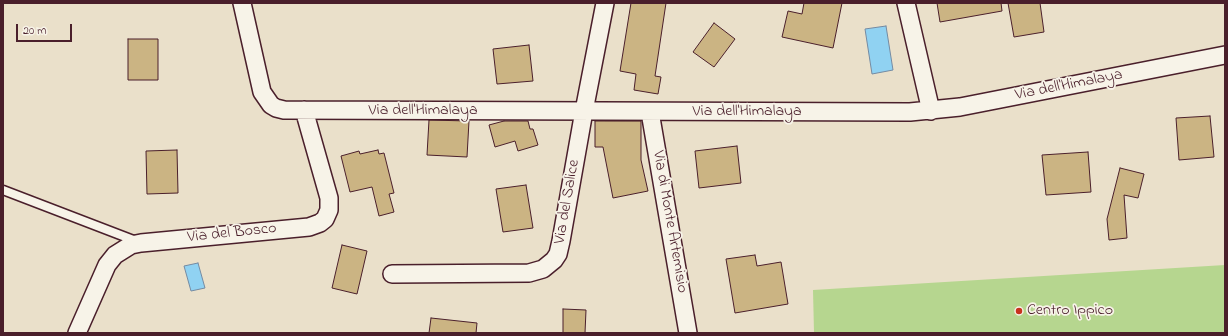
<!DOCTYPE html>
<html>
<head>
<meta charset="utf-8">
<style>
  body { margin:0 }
  #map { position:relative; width:1228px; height:336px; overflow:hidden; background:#eae0ca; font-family:"Indie Flower",sans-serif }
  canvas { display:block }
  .frame { position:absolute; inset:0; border:4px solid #4a1f2b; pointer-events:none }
  .scale { position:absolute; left:16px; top:24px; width:56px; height:18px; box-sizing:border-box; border:2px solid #4a1f2b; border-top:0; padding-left:5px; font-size:12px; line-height:14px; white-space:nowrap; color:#4a1f2b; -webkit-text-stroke:3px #f7f3e8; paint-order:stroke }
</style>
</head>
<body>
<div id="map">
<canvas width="1228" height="336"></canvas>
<div class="frame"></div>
<div class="scale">20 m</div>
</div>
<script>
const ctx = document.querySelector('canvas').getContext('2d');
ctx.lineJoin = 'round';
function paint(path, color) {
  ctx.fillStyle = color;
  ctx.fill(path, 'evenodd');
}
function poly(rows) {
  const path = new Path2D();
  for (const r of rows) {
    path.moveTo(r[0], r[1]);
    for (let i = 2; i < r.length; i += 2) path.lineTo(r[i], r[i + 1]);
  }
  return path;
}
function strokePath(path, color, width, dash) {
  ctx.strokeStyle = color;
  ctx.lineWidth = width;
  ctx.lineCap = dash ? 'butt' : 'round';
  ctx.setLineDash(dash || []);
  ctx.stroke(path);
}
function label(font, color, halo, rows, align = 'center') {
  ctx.font = font + ' "Indie Flower",sans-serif';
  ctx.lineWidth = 3.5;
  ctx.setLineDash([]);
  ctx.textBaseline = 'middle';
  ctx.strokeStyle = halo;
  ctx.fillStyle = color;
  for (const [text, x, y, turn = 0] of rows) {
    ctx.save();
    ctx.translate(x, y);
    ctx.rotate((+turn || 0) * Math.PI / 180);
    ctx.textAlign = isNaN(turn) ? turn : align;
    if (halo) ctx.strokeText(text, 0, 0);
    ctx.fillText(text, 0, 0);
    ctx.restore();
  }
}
paint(poly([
  [1225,265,1225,333,814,333,813,290]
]), '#b6d68f');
const water = poly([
  [886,26,893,70,872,74,865,29,886,26],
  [198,263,205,288,191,291,184,266,198,263]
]);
paint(water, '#90d2f2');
strokePath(water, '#748aa2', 1);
const building = poly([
  [631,3,666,3,655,76,661,77,658,94,634,90,636,74,620,71,631,3],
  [804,3,842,3,833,48,782,37,788,11,802,14,804,3],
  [937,3,1001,3,1002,11,940,22,937,3],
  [1008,3,1040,3,1044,32,1014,37,1008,3],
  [714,23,735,39,714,67,693,52,714,23],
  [128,39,158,39,158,80,128,80,128,39],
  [529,45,533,81,497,84,493,49,529,45],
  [1210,116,1214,157,1179,160,1176,118,1210,116],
  [429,120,469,121,467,157,427,155,429,120],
  [504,121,528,121,530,129,533,129,538,145,518,151,515,141,495,147,489,125,504,121],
  [595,121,641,121,641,160,648,191,613,198,603,147,595,147,595,121],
  [737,146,741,183,699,188,695,151,737,146],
  [177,150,178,193,147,194,146,151,177,150],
  [378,150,379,154,384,153,394,193,389,194,394,212,379,216,372,187,350,192,341,156,359,151,360,154,378,150],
  [1088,152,1091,192,1046,195,1042,155,1088,152],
  [1120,168,1144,174,1138,198,1124,195,1127,238,1109,240,1107,219,1120,168],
  [526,185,533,228,503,232,496,189,526,185],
  [342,245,367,251,357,294,332,288,342,245],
  [755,255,757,266,781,262,788,304,735,313,726,259,755,255],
  [563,309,586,310,585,333,563,333,563,309],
  [431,318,477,323,476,333,429,333,431,318]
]);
paint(building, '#cbb483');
strokePath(building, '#4a1f2b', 1);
const lane = poly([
  [3,190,136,241]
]);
const street = poly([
  [242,3,262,92,271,105,276,108,284,110,910,112,960,107,1225,55],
  [906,3,931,111],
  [650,112,688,333],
  [392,274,529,273,543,269,554,260,558,254,561,241,584,111,605,3],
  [77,333,107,265,115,255,131,245,141,243,309,227,320,223,325,219,329,210,329,198,304,110]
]);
strokePath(lane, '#4a1f2b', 11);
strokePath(street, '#4a1f2b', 20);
strokePath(lane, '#f7f3e8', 8);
strokePath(street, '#f7f3e8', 17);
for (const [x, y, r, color] of [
  [1019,311,4,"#c8321e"]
]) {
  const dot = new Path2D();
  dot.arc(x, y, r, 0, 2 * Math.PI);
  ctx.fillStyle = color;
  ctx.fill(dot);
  strokePath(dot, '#f7f3e8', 1.5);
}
label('16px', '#4a1f2b', '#f7f3e8', [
  ["Via dell'Himalaya",1069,86,-11],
  ["Via dell'Himalaya",423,111],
  ["Via dell'Himalaya",747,112],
  ["Via del Salice",568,202,-80],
  ["Via di Monte Artemisio",669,222,80],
  ["Via del Bosco",232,234,-6]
]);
label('16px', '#4a1f2b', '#f7f3e8', [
  ["Centro Ippico",1027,311]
], 'left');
</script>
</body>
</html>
